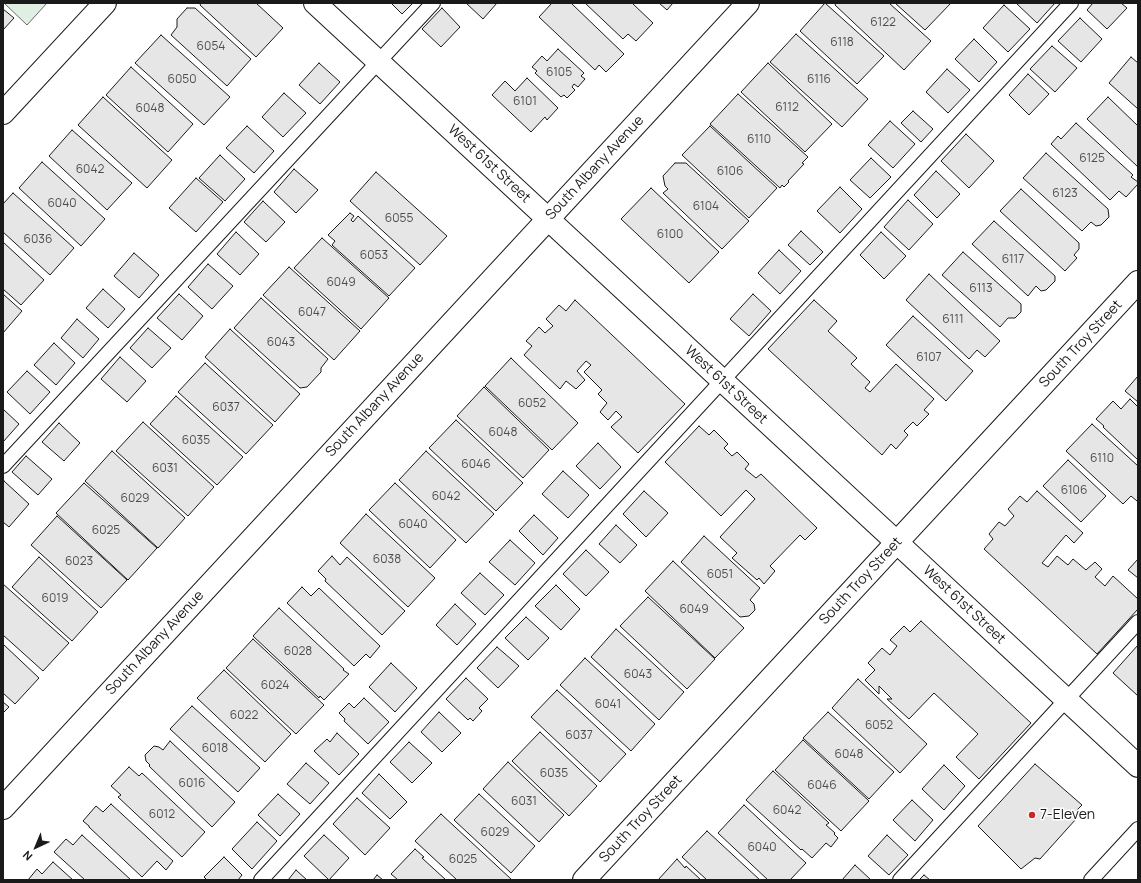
<!DOCTYPE html>
<html>
<head>
<meta charset="utf-8">
<style>
  body { margin:0 }
  #map { position:relative; width:1141px; height:883px; overflow:hidden; background:#fff; font-family:Manrope,sans-serif }
  canvas { display:block }
  .frame { position:absolute; inset:0; border:4px solid #1a1a1a; pointer-events:none }
  .north { position:absolute; left:16px; top:827px; width:40px; height:40px; -webkit-text-stroke:3px #fff; paint-order:stroke; rotate:224deg; font-size:11px; font-weight:700; line-height:16px; text-align:center; color:#1a1a1a }
  .north::after { content:''; display:block; margin:auto; width:14px; height:18px; background:#1a1a1a; clip-path:polygon(50% 0,100% 100%,50% 72%,0 100%) }
</style>
</head>
<body>
<div id="map">
<canvas width="1141" height="883"></canvas>
<div class="frame"></div>
<div class="north">N</div>
</div>
<script>
const ctx = document.querySelector('canvas').getContext('2d');
ctx.lineJoin = 'round';
function paint(path, color) {
  ctx.fillStyle = color;
  ctx.fill(path, 'evenodd');
}
function poly(rows) {
  const path = new Path2D();
  for (const r of rows) {
    path.moveTo(r[0], r[1]);
    for (let i = 2; i < r.length; i += 2) path.lineTo(r[i], r[i + 1]);
  }
  return path;
}
function strokePath(path, color, width, dash) {
  ctx.strokeStyle = color;
  ctx.lineWidth = width;
  ctx.lineCap = dash ? 'butt' : 'round';
  ctx.setLineDash(dash || []);
  ctx.stroke(path);
}
function label(font, color, halo, rows, align = 'center') {
  ctx.font = font + ' Manrope,sans-serif';
  ctx.lineWidth = 3;
  ctx.setLineDash([]);
  ctx.textBaseline = 'middle';
  ctx.strokeStyle = halo;
  ctx.fillStyle = color;
  for (const [text, x, y, turn = 0] of rows) {
    ctx.save();
    ctx.translate(x, y);
    ctx.rotate((+turn || 0) * Math.PI / 180);
    ctx.textAlign = isNaN(turn) ? turn : align;
    if (halo) ctx.strokeText(text, 0, 0);
    ctx.fillText(text, 0, 0);
    ctx.restore();
  }
}
const green = poly([
  [4,3,47,3,27,25,4,3]
]);
paint(green, '#e0efe3');
strokePath(green, '#6a6a6a', 1);
const building = poly([
  [201,3,256,3,283,28,256,57,200,5,201,3],
  [391,3,413,3,402,14,391,3],
  [466,3,497,3,483,19,466,3],
  [552,3,571,3,624,54,606,72,599,65,595,70,539,17,552,3],
  [585,3,632,3,653,23,636,41,628,34,623,39,585,3],
  [659,3,673,3,667,10,659,3],
  [825,3,884,56,857,84,800,31,825,3],
  [836,3,889,3,931,41,904,70,835,5,836,3],
  [895,3,951,3,925,30,895,3],
  [1016,3,1055,3,1037,23,1016,3],
  [1093,3,1121,3,1127,8,1107,29,1087,10,1093,3],
  [1004,5,1030,29,1008,52,983,28,1004,5],
  [187,8,195,8,251,59,227,86,171,35,177,27,177,19,187,8],
  [442,8,460,27,441,47,422,29,442,8],
  [3,9,14,18,3,30,3,9],
  [1080,18,1102,39,1081,62,1058,41,1080,18],
  [796,34,868,99,842,127,770,62,796,34],
  [161,35,230,97,204,125,135,63,161,35],
  [974,39,997,62,979,82,955,59,974,39],
  [1052,46,1077,68,1055,92,1030,69,1052,46],
  [558,49,584,73,581,76,585,79,578,87,574,84,572,87,575,90,567,98,564,95,561,97,535,73,537,71,532,67,542,56,547,61,558,49],
  [1131,57,1138,63,1138,109,1109,83,1131,57],
  [319,63,340,82,320,104,299,85,319,63],
  [768,63,832,124,805,152,741,92,768,63],
  [131,67,193,124,168,152,106,95,131,67],
  [947,69,970,90,948,113,926,92,947,69],
  [1028,74,1049,94,1029,115,1009,95,1028,74],
  [527,78,558,108,547,120,545,117,531,132,492,95,505,81,515,91,527,78],
  [284,93,306,113,283,137,262,117,284,93],
  [738,94,808,157,802,163,804,164,788,181,789,182,784,187,782,185,780,188,710,124,738,94],
  [103,97,172,160,147,188,78,125,103,97],
  [1108,97,1138,126,1138,167,1087,119,1108,97],
  [913,111,933,129,921,142,901,123,913,111],
  [890,121,915,144,893,168,868,145,890,121],
  [1076,123,1133,175,1131,177,1138,182,1138,184,1126,197,1119,191,1110,200,1051,144,1058,136,1061,139,1076,123],
  [247,126,274,151,254,173,226,148,247,126],
  [710,126,777,188,749,218,682,155,710,126],
  [72,130,132,183,107,210,49,156,72,130],
  [966,134,994,161,969,188,941,161,966,134],
  [1046,153,1108,209,1109,217,1101,225,1096,226,1091,222,1082,231,1023,178,1046,153],
  [220,155,245,179,225,201,199,178,220,155],
  [871,158,891,177,870,198,850,180,871,158],
  [42,162,105,219,81,246,19,188,42,162],
  [675,163,686,163,749,221,722,249,663,193,668,189,665,186,663,176,675,163],
  [294,169,318,190,296,213,274,192,294,169],
  [936,171,960,194,937,218,914,195,936,171],
  [376,172,447,236,420,265,350,201,376,172],
  [196,178,223,202,196,232,169,208,196,178],
  [840,187,862,209,840,233,817,211,840,187],
  [651,188,719,252,689,283,621,219,651,188],
  [1021,189,1079,243,1079,249,1074,255,1077,258,1065,271,1000,211,1021,189],
  [13,193,74,248,50,275,3,232,3,204,13,193],
  [908,200,933,224,909,250,884,227,908,200],
  [263,201,285,222,266,242,244,222,263,201],
  [350,213,354,216,351,220,353,222,358,216,415,268,389,296,332,245,335,241,328,235,350,213],
  [994,221,1055,276,1055,281,1046,290,1041,291,1036,286,1028,296,972,244,994,221],
  [801,231,823,252,810,265,788,245,801,231],
  [236,232,259,254,240,275,217,254,236,232],
  [881,232,906,256,884,279,860,255,881,232],
  [322,238,389,298,361,329,294,268,322,238],
  [3,242,44,280,21,305,3,289,3,242],
  [779,250,801,271,780,294,758,273,779,250],
  [963,252,1021,304,1021,312,1015,318,1008,318,1000,327,942,275,963,252],
  [134,253,159,275,139,298,114,276,134,253],
  [208,264,233,286,212,309,188,287,208,264],
  [289,267,360,331,334,360,263,295,289,267],
  [929,274,1000,341,985,357,977,350,969,359,906,300,929,274],
  [103,289,125,309,108,328,86,308,103,289],
  [3,294,22,311,3,333,3,294],
  [179,294,203,316,182,340,157,318,179,294],
  [753,294,771,311,749,336,730,319,753,294],
  [261,298,328,359,321,368,321,372,307,387,300,388,234,328,261,298],
  [575,300,685,404,638,453,611,427,622,417,616,411,608,420,600,412,607,403,598,394,602,390,584,372,591,365,586,361,577,371,585,380,576,389,566,381,560,389,524,355,532,346,526,341,539,327,545,333,553,326,546,319,559,305,566,311,575,300],
  [814,300,837,321,828,331,857,358,851,364,870,382,865,388,870,392,896,364,934,399,924,410,929,414,917,426,913,422,904,431,908,435,896,449,891,444,882,455,768,349,814,300],
  [913,316,973,371,946,401,886,345,913,316],
  [77,319,99,339,83,358,61,338,77,319],
  [148,328,171,348,152,368,130,348,148,328],
  [230,329,300,394,275,422,205,357,230,329],
  [54,343,75,363,56,385,34,365,54,343],
  [120,357,146,381,127,402,101,379,120,357],
  [511,358,578,423,552,450,485,386,511,358],
  [205,363,273,425,246,454,178,392,205,363],
  [27,371,50,392,30,414,7,392,27,371],
  [1138,376,1138,402,1125,391,1138,376],
  [484,387,549,450,523,478,457,416,484,387],
  [176,396,243,457,217,485,150,424,176,396],
  [1130,399,1138,407,1138,460,1103,427,1104,426,1096,419,1113,401,1121,409,1130,399],
  [3,409,19,424,3,442,3,409],
  [456,420,523,483,496,511,429,448,456,420],
  [143,422,214,487,188,516,116,451,143,422],
  [59,423,80,443,64,461,42,442,59,423],
  [1092,424,1138,466,1138,500,1137,501,1131,496,1123,504,1066,451,1092,424],
  [699,426,709,435,714,430,728,444,724,448,732,456,737,452,749,464,745,469,756,478,761,474,817,528,805,540,800,535,770,566,775,571,764,584,759,578,757,580,732,558,737,553,720,537,755,499,746,490,721,516,665,462,699,426],
  [598,443,621,467,600,489,576,466,598,443],
  [112,451,185,518,158,548,85,481,112,451],
  [426,451,494,514,466,543,399,480,426,451],
  [26,456,52,479,38,495,12,472,26,456],
  [1068,460,1106,496,1081,522,1043,486,1068,460],
  [563,471,589,495,568,518,542,494,563,471],
  [4,481,29,504,9,527,3,522,3,482,4,481],
  [84,483,157,548,128,580,56,513,84,483],
  [395,483,456,540,430,568,369,510,395,483],
  [644,491,668,513,646,537,623,514,644,491],
  [1037,491,1083,533,1074,543,1066,535,1042,563,1048,567,1057,556,1068,565,1073,559,1086,570,1095,562,1102,569,1095,577,1105,586,1113,576,1138,599,1138,609,1097,654,984,549,993,539,989,534,999,522,1005,526,1014,516,1008,509,1020,496,1027,502,1037,491],
  [366,514,435,578,408,607,340,543,366,514],
  [534,515,558,538,543,555,519,531,534,515],
  [57,516,127,580,101,608,31,545,57,516],
  [616,525,637,545,620,563,599,544,616,525],
  [704,536,760,588,750,600,754,604,755,610,749,616,740,617,681,562,704,536],
  [510,540,535,563,515,585,489,562,510,540],
  [586,550,609,572,586,596,563,574,586,550],
  [332,556,340,565,347,557,405,611,382,635,325,581,326,579,318,571,332,556],
  [39,557,98,612,72,641,12,587,39,557],
  [1138,559,1138,578,1128,570,1138,559],
  [673,561,744,628,715,658,645,591,673,561],
  [480,573,504,595,485,615,461,593,480,573],
  [3,584,69,643,43,671,3,635,3,584],
  [556,585,580,609,561,630,535,606,556,585],
  [302,587,311,596,319,588,380,646,370,658,366,654,354,666,287,603,302,587],
  [648,597,715,659,687,689,620,626,648,597],
  [455,604,476,624,457,645,436,625,455,604],
  [279,608,344,669,343,670,349,674,324,700,320,696,319,698,253,636,279,608],
  [526,617,549,638,528,660,505,638,526,617],
  [921,621,1031,723,979,779,956,757,978,734,934,693,909,719,887,699,892,699,879,686,879,694,865,680,875,670,868,663,882,648,890,655,897,646,890,640,904,626,910,632,921,621],
  [616,629,684,692,659,720,591,657,616,629],
  [253,639,324,705,296,734,226,668,253,639],
  [3,644,39,678,15,704,3,693,3,644],
  [1138,645,1138,696,1113,673,1138,645],
  [497,647,519,666,498,688,477,668,497,647],
  [585,658,655,724,631,751,560,685,585,658],
  [391,663,417,688,395,712,369,687,391,663],
  [224,670,291,734,265,762,197,698,224,670],
  [466,678,488,699,479,708,482,711,473,721,470,718,468,720,446,699,466,678],
  [858,679,927,744,900,773,832,708,858,679],
  [557,690,626,754,600,782,531,717,557,690],
  [364,698,389,722,368,744,344,721,345,719,339,713,349,703,354,708,364,698],
  [3,702,9,707,3,713,3,702],
  [192,706,260,768,238,792,170,729,192,706],
  [439,712,461,733,442,752,421,732,439,712],
  [828,712,894,772,869,799,803,738,828,712],
  [540,732,597,786,569,816,512,761,540,732],
  [337,733,359,754,339,775,314,751,327,739,330,742,337,733],
  [803,740,869,801,841,831,775,770,803,740],
  [170,741,235,802,212,827,149,766,150,765,146,761,145,755,154,746,159,747,163,750,170,741],
  [409,742,432,763,412,783,390,762,409,742],
  [508,762,564,815,539,842,483,789,508,762],
  [306,763,329,783,310,804,287,784,306,763],
  [1035,764,1082,805,1077,810,1076,819,1040,859,1035,858,1021,869,978,826,1035,764],
  [944,765,965,786,944,810,922,789,944,765],
  [129,767,139,776,142,773,205,832,182,857,118,797,121,795,111,786,129,767],
  [773,771,829,823,826,825,835,833,834,834,838,838,831,847,826,843,812,858,802,849,801,850,746,800,773,771],
  [379,774,407,802,390,819,362,793,379,774],
  [278,794,300,814,280,836,258,815,278,794],
  [479,794,535,846,511,873,454,820,479,794],
  [357,798,390,828,365,855,333,824,357,798],
  [912,800,933,820,915,841,893,820,912,800],
  [111,804,173,861,166,870,157,861,142,877,89,827,89,826,83,821,96,806,103,812,111,804],
  [744,805,806,863,790,880,768,880,718,833,744,805],
  [441,814,511,879,510,880,457,880,415,841,441,814],
  [257,822,277,841,252,869,232,849,257,822],
  [707,831,760,880,707,880,682,857,707,831],
  [82,835,131,880,85,880,54,852,66,839,73,845,82,835],
  [324,835,349,858,329,880,304,856,324,835],
  [887,835,908,855,889,875,868,856,887,835],
  [415,849,424,857,422,858,446,880,398,880,391,874,415,849],
  [224,857,242,875,238,880,207,880,204,877,224,857],
  [677,859,685,868,686,866,701,880,658,880,677,859],
  [53,862,73,880,28,880,37,869,42,874,53,862],
  [855,865,871,880,842,880,855,865],
  [296,870,307,880,288,880,296,870],
  [377,875,383,880,373,880,377,875],
  [924,875,930,880,919,880,924,875]
]);
paint(building, '#e6e6e6');
strokePath(building, '#1a1a1a', 1);
const service = poly([
  [3,466,433,3],
  [261,880,1071,3],
  [900,880,1138,622],
  [1091,880,1138,829]
]);
const minor = poly([
  [315,3,1138,766],
  [3,113,105,3],
  [3,808,748,3],
  [584,880,1138,282]
]);
strokePath(service, '#1a1a1a', 16);
strokePath(minor, '#1a1a1a', 24);
strokePath(service, '#fff', 14);
strokePath(minor, '#fff', 22);
for (const [x, y, r, color] of [
  [1032,815,4,"#c62828"]
]) {
  const dot = new Path2D();
  dot.arc(x, y, r, 0, 2 * Math.PI);
  ctx.fillStyle = color;
  ctx.fill(dot);
  strokePath(dot, '#fff', 1.5);
}
label('12px', '#4d4d4d', null, [
  ["6122",883,23],
  ["6118",842,43],
  ["6054",211,47],
  ["6105",559,73],
  ["6050",182,80],
  ["6116",819,80],
  ["6101",525,102],
  ["6112",787,108],
  ["6048",150,109],
  ["6110",759,140],
  ["6125",1092,159],
  ["6042",90,170],
  ["6106",730,172],
  ["6123",1065,194],
  ["6040",62,204],
  ["6104",706,207],
  ["6055",399,219],
  ["6100",670,235],
  ["6036",38,240],
  ["6053",374,256],
  ["6117",1013,260],
  ["6049",341,283],
  ["6113",981,289],
  ["6047",312,313],
  ["6111",953,320],
  ["6043",281,343],
  ["6107",929,358],
  ["6052",532,404],
  ["6037",226,408],
  ["6048",503,433],
  ["6035",196,441],
  ["6110",1102,459],
  ["6046",476,465],
  ["6031",165,469],
  ["6106",1074,491],
  ["6042",446,497],
  ["6029",135,499],
  ["6040",413,525],
  ["6025",106,531],
  ["6038",387,560],
  ["6023",79,562],
  ["6051",720,575],
  ["6019",55,599],
  ["6049",694,610],
  ["6028",298,652],
  ["6043",638,675],
  ["6024",275,686],
  ["6041",608,705],
  ["6022",244,716],
  ["6052",879,726],
  ["6037",579,736],
  ["6018",215,749],
  ["6048",849,755],
  ["6035",554,774],
  ["6016",192,784],
  ["6046",822,786],
  ["6031",524,802],
  ["6042",787,811],
  ["6012",162,815],
  ["6029",495,833],
  ["6040",762,848],
  ["6025",463,860]
]);
label('14px', '#1a1a1a', '#fff', [
  ["West 61st Street",489,164,43],
  ["South Albany Avenue",595,168,-47],
  ["South Troy Street",1081,344,-47],
  ["West 61st Street",726,385,43],
  ["South Albany Avenue",375,405,-47],
  ["South Troy Street",861,581,-47],
  ["West 61st Street",964,605,43],
  ["South Albany Avenue",155,643,-47],
  ["South Troy Street",641,819,-47]
]);
label('14px', '#1a1a1a', '#fff', [
  ["7-Eleven",1040,815]
], 'left');
</script>
</body>
</html>
